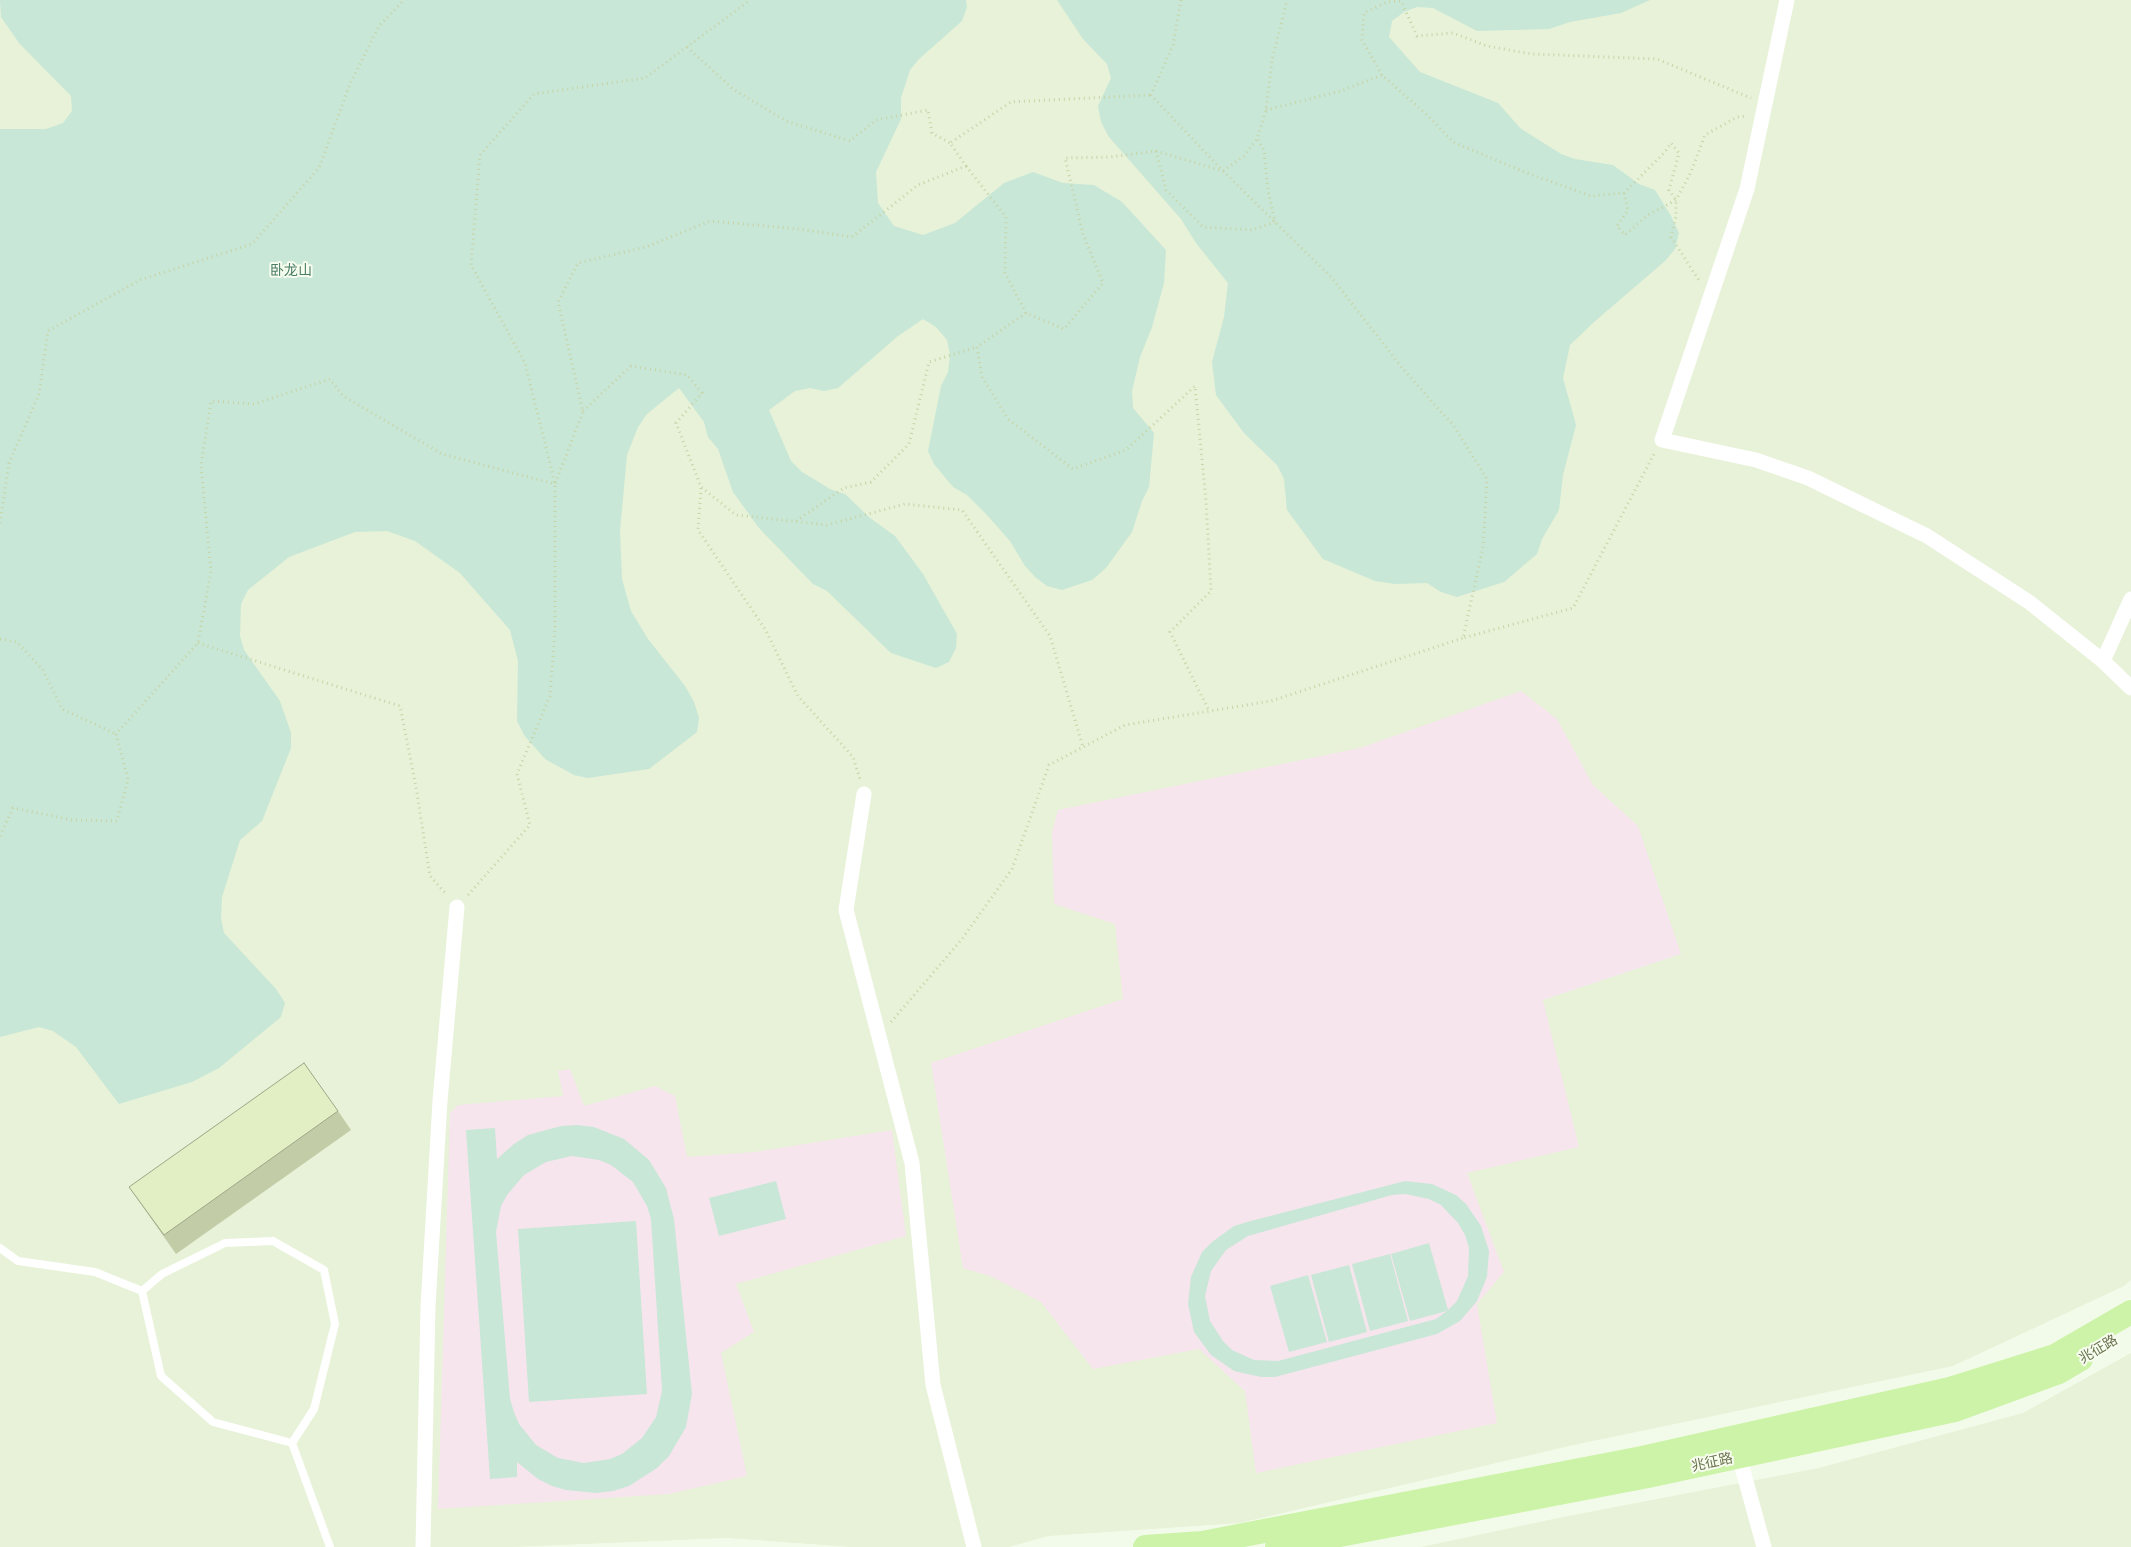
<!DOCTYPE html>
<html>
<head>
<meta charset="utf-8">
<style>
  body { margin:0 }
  canvas { display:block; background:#f2fbe9 }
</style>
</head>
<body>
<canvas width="2131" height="1547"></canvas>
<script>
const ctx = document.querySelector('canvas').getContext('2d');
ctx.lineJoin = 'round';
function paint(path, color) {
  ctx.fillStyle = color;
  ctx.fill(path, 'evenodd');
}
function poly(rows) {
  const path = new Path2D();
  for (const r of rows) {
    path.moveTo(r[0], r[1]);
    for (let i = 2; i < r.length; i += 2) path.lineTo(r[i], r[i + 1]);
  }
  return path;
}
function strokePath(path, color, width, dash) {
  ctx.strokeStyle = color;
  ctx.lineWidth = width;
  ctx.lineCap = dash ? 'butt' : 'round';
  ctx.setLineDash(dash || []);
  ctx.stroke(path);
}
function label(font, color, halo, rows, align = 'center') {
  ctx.font = font + ' "Exo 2","Noto Sans SC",sans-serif';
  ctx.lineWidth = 4;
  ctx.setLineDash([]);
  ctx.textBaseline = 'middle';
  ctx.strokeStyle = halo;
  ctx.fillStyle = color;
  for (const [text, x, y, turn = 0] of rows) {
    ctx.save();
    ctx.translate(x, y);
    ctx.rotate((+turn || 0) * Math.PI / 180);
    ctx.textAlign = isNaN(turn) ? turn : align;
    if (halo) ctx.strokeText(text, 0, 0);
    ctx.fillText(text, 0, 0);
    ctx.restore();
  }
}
paint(poly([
  [0,0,2131,0,2131,1280,2124,1286,1953,1366,1569,1446,1240,1523,1048,1536,1009,1547,851,1547,728,1538,512,1547,0,1547],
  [2131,1353,2131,1547,1421,1547,1563,1517,1819,1468,2023,1413]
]), '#e7f2d8');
paint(poly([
  [1521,691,1557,719,1593,785,1638,826,1681,954,1543,1000,1579,1147,1467,1173,1504,1272,1477,1304,1497,1423,1256,1473,1245,1391,1199,1349,1093,1369,1041,1302,990,1276,963,1268,931,1063,1123,999,1115,924,1054,904,1052,832,1058,810,1360,748],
  [570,1069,584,1106,655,1086,675,1096,687,1157,755,1152,892,1130,906,1236,736,1284,754,1332,721,1353,747,1476,669,1494,438,1509,450,1113,458,1105,563,1096,558,1071]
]), '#f7e5ee');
paint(poly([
  [0,0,966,0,967,7,962,21,919,59,910,70,901,98,901,119,876,172,878,203,894,226,923,235,955,223,1004,183,1033,172,1063,183,1094,185,1122,202,1166,250,1164,283,1152,327,1140,357,1132,391,1133,408,1154,433,1149,487,1142,501,1132,532,1106,568,1092,580,1062,590,1047,586,1035,577,1025,566,1010,541,987,515,967,495,953,487,934,464,928,451,941,386,948,372,950,355,947,340,936,327,923,319,898,336,838,388,824,391,810,388,795,391,769,410,791,461,802,472,830,489,845,494,870,518,895,536,923,574,957,634,956,648,949,662,936,668,891,653,827,591,813,584,759,528,733,492,718,449,708,437,704,422,679,388,647,414,638,427,627,455,620,531,622,579,631,611,648,639,685,686,694,702,699,718,697,732,649,769,588,778,574,775,545,759,524,735,517,721,518,661,510,630,460,573,415,541,387,531,355,532,289,557,248,590,241,604,240,636,244,650,280,701,291,733,291,748,262,821,240,840,222,897,221,918,224,933,276,989,285,1003,281,1017,219,1068,192,1082,119,1104,76,1047,53,1031,39,1027,0,1037,0,129,46,129,63,123,72,111,71,96,19,43,1,17],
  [1057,0,1650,0,1621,13,1570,22,1549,29,1477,31,1433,8,1417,7,1404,12,1392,21,1389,37,1420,72,1498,103,1520,128,1561,154,1575,159,1613,165,1639,184,1655,190,1671,216,1679,233,1675,249,1665,261,1594,322,1570,345,1563,378,1576,425,1563,475,1559,510,1542,539,1537,554,1504,582,1457,597,1441,592,1427,583,1395,584,1375,581,1323,559,1287,510,1284,479,1277,465,1244,433,1216,395,1212,362,1224,317,1228,283,1196,243,1181,219,1109,137,1101,122,1098,106,1111,78,1107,64,1083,39],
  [577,1125,594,1127,624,1139,649,1160,666,1188,674,1219,692,1394,686,1427,669,1456,657,1468,629,1486,613,1491,596,1493,566,1490,552,1486,538,1479,517,1462,517,1477,490,1479,466,1130,495,1128,497,1159,514,1144,528,1135,561,1126],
  [572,1156,599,1160,611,1165,633,1182,647,1206,651,1219,662,1391,656,1417,642,1438,622,1454,610,1459,584,1463,558,1458,536,1445,519,1424,514,1412,510,1399,496,1232,501,1206,507,1195,524,1175,546,1162],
  [776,1181,786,1219,719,1236,709,1198],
  [1405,1181,1432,1184,1456,1195,1466,1204,1481,1226,1489,1251,1487,1277,1477,1301,1460,1321,1437,1334,1275,1377,1261,1377,1234,1371,1211,1355,1194,1332,1188,1304,1191,1277,1202,1252,1212,1242,1234,1226,1247,1222],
  [1405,1194,1429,1199,1441,1205,1458,1223,1465,1235,1469,1248,1468,1276,1457,1301,1448,1310,1429,1243,1391,1254,1410,1321,1447,1311,1436,1319,1278,1361,1254,1360,1232,1350,1223,1341,1210,1321,1205,1296,1211,1271,1226,1250,1248,1236,1392,1195],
  [636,1221,647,1394,529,1402,518,1229],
  [1390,1254,1408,1321,1370,1331,1352,1264],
  [1349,1265,1367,1332,1329,1342,1311,1275],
  [1308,1275,1327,1342,1289,1352,1270,1286]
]), '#c8e7d7');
strokePath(poly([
  [1181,0,1173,45,1151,95,1223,171,1332,278,1403,369,1453,425,1487,479,1483,547,1463,638,1573,608,1654,454],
  [687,47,733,89,786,121,850,141,876,120,928,110,932,133,950,143],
  [1382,75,1362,40,1364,13,1387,2,1401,1,1417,36,1453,33,1487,46,1532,54,1657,59,1751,98],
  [1266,110,1341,91,1382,75,1427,115,1453,142,1527,173,1591,196,1624,193,1664,153,1671,143,1679,153,1669,190,1676,200,1676,217,1671,237,1700,282],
  [1156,151,1166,190,1203,227,1252,230,1275,222,1268,191,1264,150,1257,139,1266,110,1272,60,1286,5,1285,0],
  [966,166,1006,217,1005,273,1026,313,1064,329,1103,283,1083,234,1065,158,1109,157,1156,151,1223,171,1244,156,1257,139],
  [1624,193,1628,210,1617,226,1625,235,1648,215,1676,200,1691,172,1705,135,1737,117,1747,116],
  [1026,313,977,347,982,377,1008,419,1073,469,1126,450,1195,386,1206,501,1211,591,1170,632,1209,711],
  [583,411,631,366,687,375,702,393,676,423,701,487,736,515,827,525,905,504,962,510,1050,636,1083,747],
  [701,488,698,530,765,629,798,696,853,757,860,779],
  [796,521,844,488,871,482,909,444,929,362,977,347],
  [0,523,9,463,39,394,48,331,140,280,252,244,319,168,350,84,379,26,404,0],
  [0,639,17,642,43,670,62,709,116,734],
  [198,643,400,706,416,787,430,876,447,895],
  [0,836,13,808,72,820,117,821,128,779,116,734,198,643,211,571,201,466,211,401,254,404,330,379,343,396,442,454,555,484,583,412,558,302,578,263,646,247,710,221,799,229,852,237,918,185,966,166,950,143,1011,102,1151,95],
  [468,895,530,825,517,774,550,696,555,629,555,484,525,363,471,265,480,155,534,94,645,78,750,0],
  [891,1022,962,939,1012,869,1049,765,1125,725,1271,701,1463,638]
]), '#c7d3a6', 3, [1, 4]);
strokePath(poly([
  [273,1241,324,1270,335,1324,314,1409,292,1443,213,1422,161,1376,142,1291,162,1274,225,1243,273,1241],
  [0,1248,18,1261,95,1272,142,1291],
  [292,1443,330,1547]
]), '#fff', 8);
strokePath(poly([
  [1787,0,1747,189,1662,440,1756,460,1808,478,1927,536,2029,602,2103,661,2131,688],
  [2103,661,2131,599],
  [864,794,846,910,912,1163,933,1385,974,1547],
  [1739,1456,1764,1547],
  [423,1547,428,1306,440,1101,457,907]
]), '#fff', 15);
strokePath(poly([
  [1145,1547,1202,1543,1642,1458,1950,1389,2055,1356,2131,1312],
  [1277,1547,1648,1476,1955,1410,2059,1372,2081,1359]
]), '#cdf3a8', 24);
paint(poly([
  [338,1111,351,1130,176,1254,129,1187]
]), '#c2cda8');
const building = poly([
  [304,1063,338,1111,164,1235,129,1187,304,1063]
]);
paint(building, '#e2eec3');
strokePath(building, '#9ea788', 1);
label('14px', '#4b7d67', '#f7fdef', [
  ["卧龙山",291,270]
]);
label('14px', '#6b734f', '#f7fdef', [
  ["兆征路",2098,1349,-31],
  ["兆征路",1712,1462,-12]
]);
</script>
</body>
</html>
